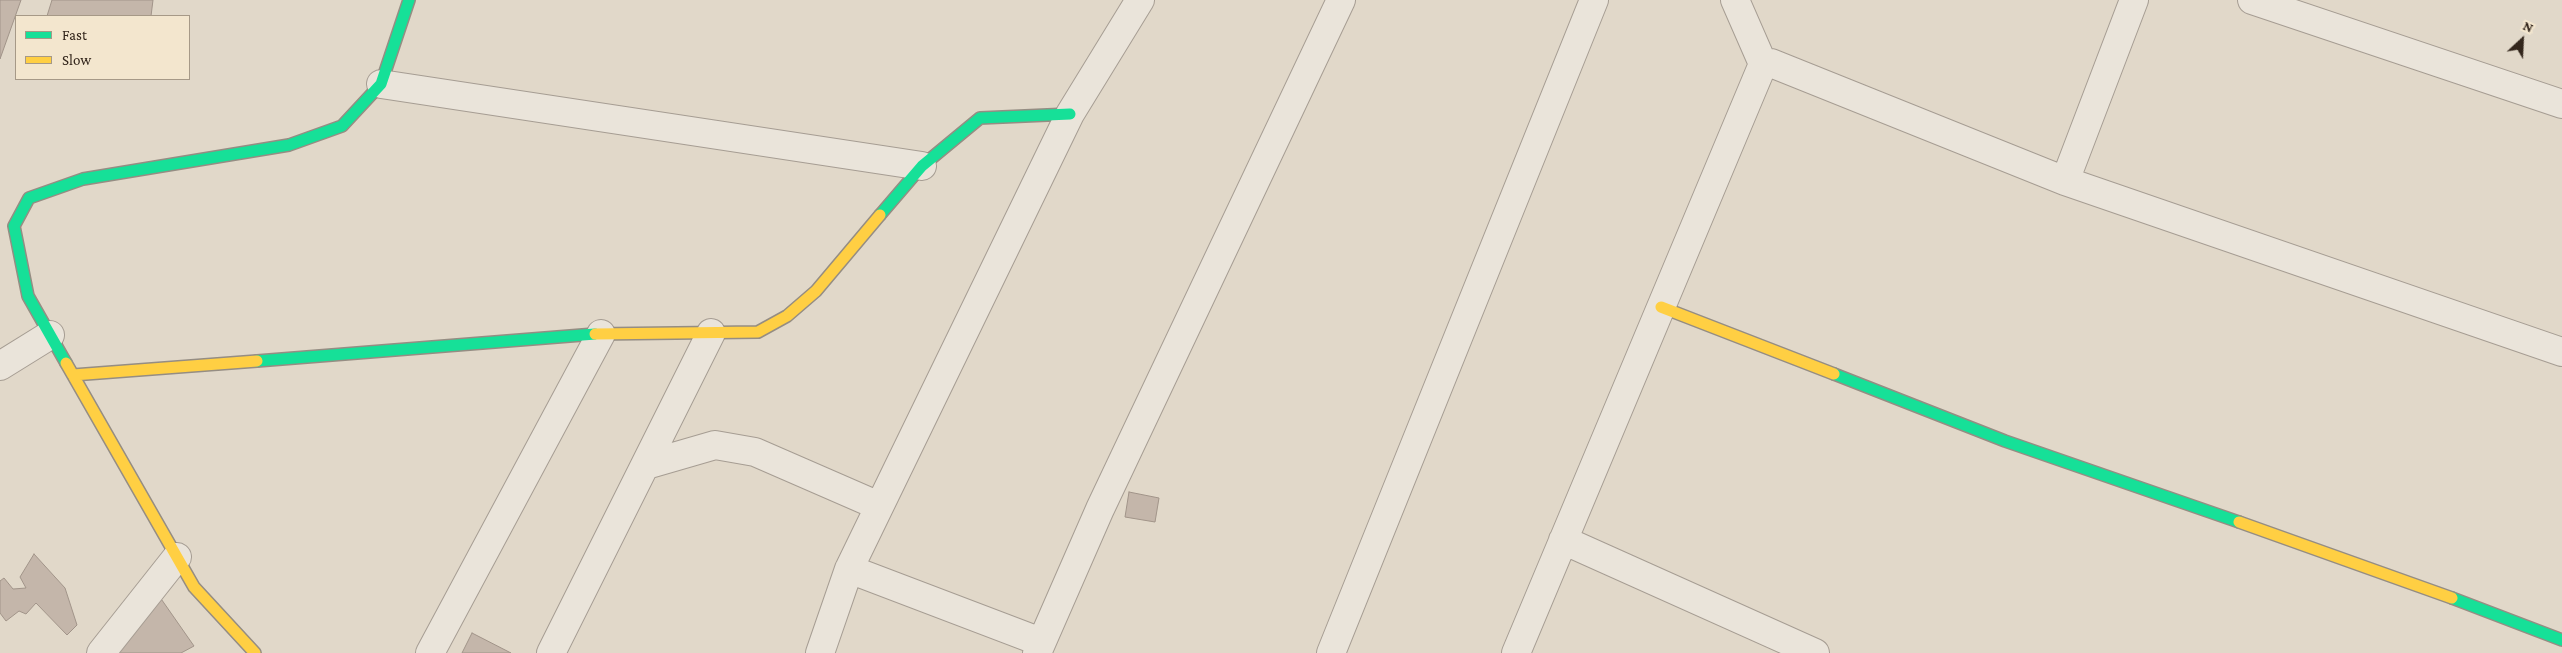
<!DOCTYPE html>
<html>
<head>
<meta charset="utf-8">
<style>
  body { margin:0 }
  #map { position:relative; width:2562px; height:653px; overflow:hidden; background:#e1d8c9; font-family:"Crimson Pro",serif }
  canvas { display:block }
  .legend { position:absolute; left:15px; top:15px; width:175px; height:65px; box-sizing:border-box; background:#f3e6ce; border:1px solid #a69987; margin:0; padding:6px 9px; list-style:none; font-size:15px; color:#33261c }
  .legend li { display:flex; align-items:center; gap:10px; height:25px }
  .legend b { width:25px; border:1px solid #a69987 }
  .north { position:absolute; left:2497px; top:15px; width:50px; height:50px; -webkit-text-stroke:4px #f3e6ce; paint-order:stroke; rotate:25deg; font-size:14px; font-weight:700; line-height:20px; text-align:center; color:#33261c }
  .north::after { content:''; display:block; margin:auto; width:18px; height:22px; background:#33261c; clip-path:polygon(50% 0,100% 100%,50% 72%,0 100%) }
</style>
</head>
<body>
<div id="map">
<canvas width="2562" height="653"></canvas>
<ul class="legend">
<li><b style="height:6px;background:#16e098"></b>Fast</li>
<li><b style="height:6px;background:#ffcf43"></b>Slow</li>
</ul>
<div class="north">N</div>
</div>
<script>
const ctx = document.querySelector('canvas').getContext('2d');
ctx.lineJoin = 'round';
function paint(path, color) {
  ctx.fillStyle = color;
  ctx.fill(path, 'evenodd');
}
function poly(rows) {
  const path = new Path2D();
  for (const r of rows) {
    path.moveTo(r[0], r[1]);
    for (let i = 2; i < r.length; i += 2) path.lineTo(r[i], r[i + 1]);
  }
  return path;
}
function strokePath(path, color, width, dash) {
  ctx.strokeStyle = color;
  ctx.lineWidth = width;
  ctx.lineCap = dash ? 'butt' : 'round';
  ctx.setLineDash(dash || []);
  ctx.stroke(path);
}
const building = poly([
  [0,0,21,0,0,59,0,0],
  [52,0,153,0,151,16,47,16,52,0],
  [1129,492,1159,498,1155,522,1125,517,1129,492],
  [34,554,65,588,77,625,67,635,36,603,26,614,19,611,6,621,0,613,0,581,4,578,13,589,26,588,20,577,34,554],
  [157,593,194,646,181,653,105,653,157,593],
  [472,633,511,653,462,653,472,633]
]);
paint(building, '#c4b6aa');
strokePath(building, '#a19489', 1);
const street = poly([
  [1735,0,1763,64],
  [2252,0,2562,104],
  [1763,64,1771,63,2065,181,2562,352],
  [381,84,922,166],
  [2065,181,2134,0],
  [0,366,50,335],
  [646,465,715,445,755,452,879,506],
  [1563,540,1815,653],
  [849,569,1041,642],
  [101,653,177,557],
  [430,653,601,334],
  [551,653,711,333],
  [820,653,849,569,1070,114,1140,0],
  [1037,653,1100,509,1341,0],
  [1331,653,1594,0],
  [1516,653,1763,64]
]);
const fast = poly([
  [880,215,922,166,980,118,1070,114],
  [257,361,595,334],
  [66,363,28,296,14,226,29,198,83,179,289,145,342,126,381,84,409,0],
  [1834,374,2005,441,2239,522],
  [2452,598,2562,640]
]);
const slow = poly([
  [1661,307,1834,374],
  [595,334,758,332,787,316,816,291,880,215],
  [66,363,194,587,255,653],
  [73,375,257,361],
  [2239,522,2452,598]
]);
strokePath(street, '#a69d93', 30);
strokePath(fast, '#958d83', 14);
strokePath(slow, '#958d83', 14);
strokePath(street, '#eae4da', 28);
strokePath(fast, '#16e098', 11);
strokePath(slow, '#ffcf43', 11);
</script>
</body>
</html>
